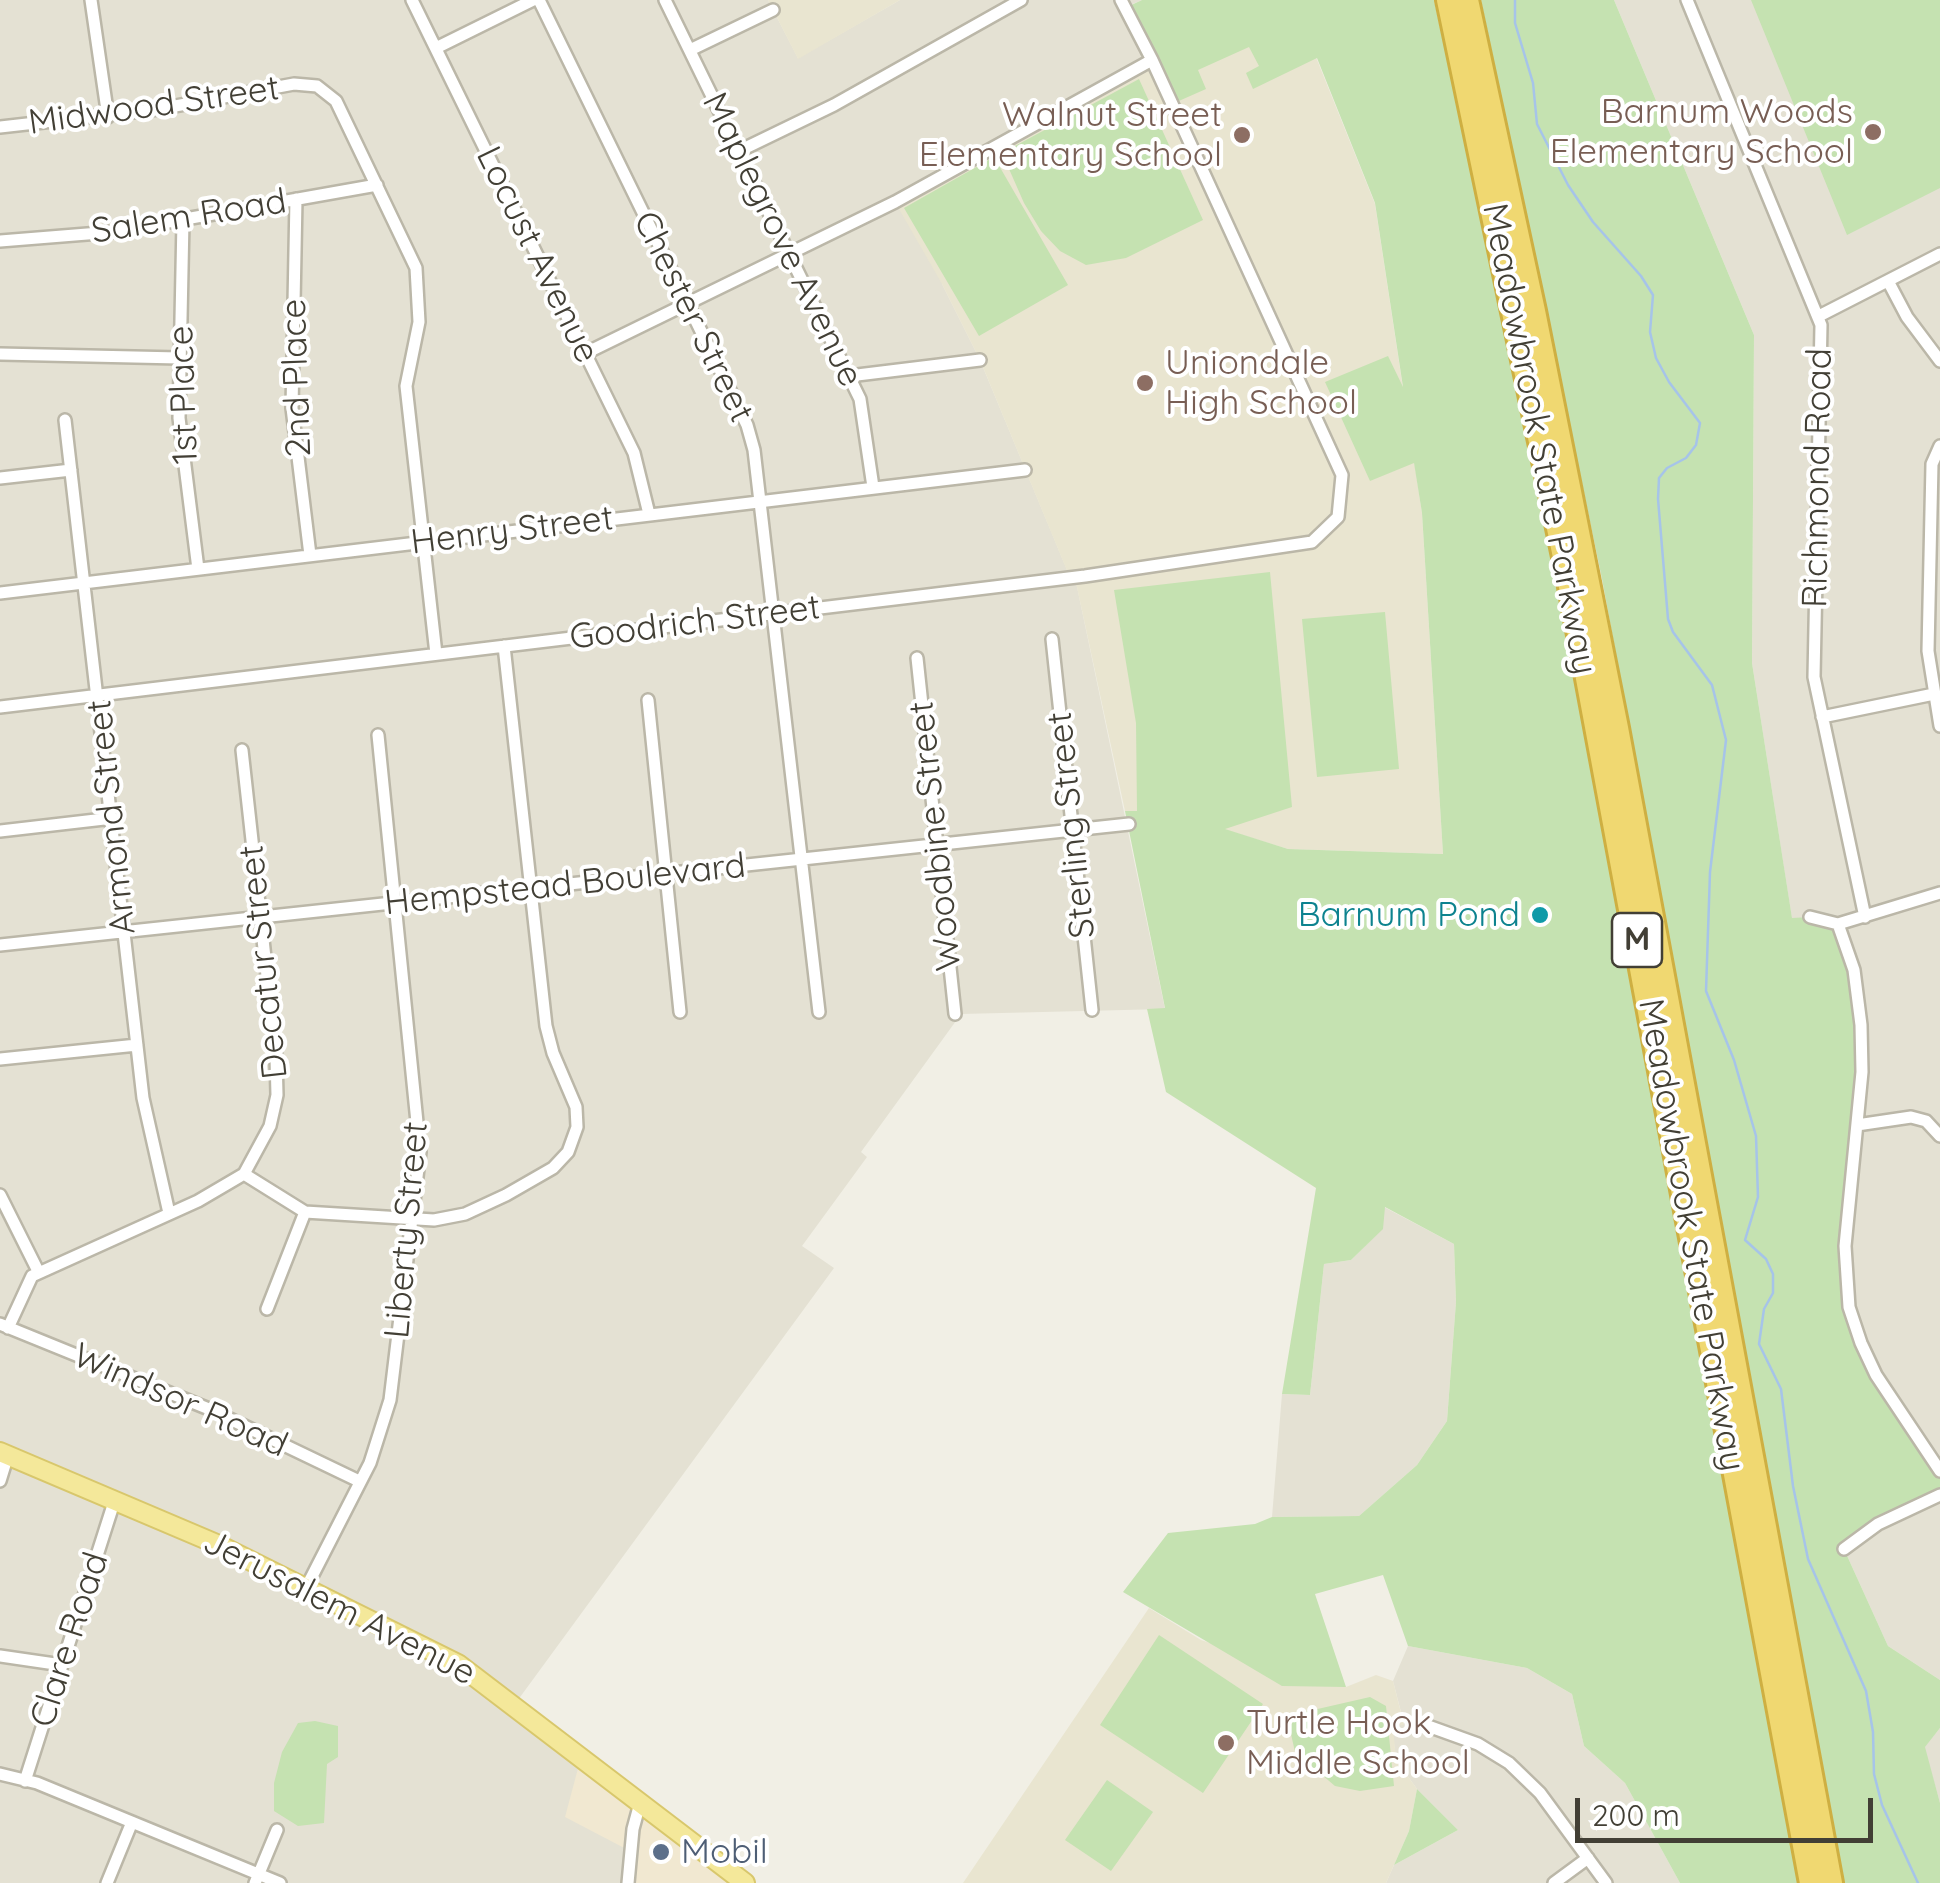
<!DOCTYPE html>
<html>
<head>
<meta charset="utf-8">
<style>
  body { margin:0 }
  #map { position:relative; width:1940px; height:1883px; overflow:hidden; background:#f1efe5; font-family:Quicksand,sans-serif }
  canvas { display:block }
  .scale { position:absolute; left:1575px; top:1798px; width:298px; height:45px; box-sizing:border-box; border:5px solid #423f35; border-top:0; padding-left:12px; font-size:30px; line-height:35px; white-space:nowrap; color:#423f35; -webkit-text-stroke:8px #fff; paint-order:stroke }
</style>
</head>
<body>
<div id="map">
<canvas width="1940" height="1883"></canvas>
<div class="scale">200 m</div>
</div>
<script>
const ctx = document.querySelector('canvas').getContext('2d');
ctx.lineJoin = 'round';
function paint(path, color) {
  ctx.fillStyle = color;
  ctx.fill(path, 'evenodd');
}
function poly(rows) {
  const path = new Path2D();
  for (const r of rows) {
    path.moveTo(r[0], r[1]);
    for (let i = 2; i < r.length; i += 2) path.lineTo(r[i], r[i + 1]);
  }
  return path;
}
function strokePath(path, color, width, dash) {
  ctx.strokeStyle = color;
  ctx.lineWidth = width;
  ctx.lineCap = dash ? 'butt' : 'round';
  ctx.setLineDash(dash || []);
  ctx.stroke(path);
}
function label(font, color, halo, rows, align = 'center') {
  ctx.font = font + ' Quicksand,sans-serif';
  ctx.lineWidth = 8;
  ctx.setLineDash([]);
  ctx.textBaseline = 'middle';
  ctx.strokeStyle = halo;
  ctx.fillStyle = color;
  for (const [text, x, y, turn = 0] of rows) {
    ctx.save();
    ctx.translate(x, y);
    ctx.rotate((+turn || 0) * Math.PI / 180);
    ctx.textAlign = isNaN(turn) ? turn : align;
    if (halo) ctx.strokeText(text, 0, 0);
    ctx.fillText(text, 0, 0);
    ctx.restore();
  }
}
paint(poly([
  [0,0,768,0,798,58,900,0,1142,0,1126,7,1152,60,942,284,980,360,1070,577,1075,577,1165,1009,961,1014,861,1152,867,1157,802,1246,834,1268,515,1704,581,1757,630,1851,628,1883,0,1883],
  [1614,0,1940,0,1940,1471,1876,1375,1849,1307,1810,917,1792,919,1752,663,1754,335],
  [1384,1207,1454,1244,1456,1302,1447,1421,1417,1465,1359,1516,1272,1517,1282,1394,1310,1395,1324,1264,1351,1260,1382,1229],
  [1940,1495,1940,1680,1888,1646,1844,1549],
  [1408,1646,1527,1668,1572,1694,1584,1746,1625,1783,1680,1883,1386,1883,1394,1865,1458,1830,1417,1789,1396,1760,1392,1726,1404,1724,1393,1681],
  [1940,1728,1940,1803,1924,1747]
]), '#e4e1d3');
paint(poly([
  [581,1757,745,1883,628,1883,630,1851,565,1817]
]), '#f1e8d1');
paint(poly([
  [768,0,900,0,798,59],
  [1142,0,1293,0,1375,204,1422,513,1443,854,1288,849,1138,803,1137,812,1125,811,1075,578,1070,578,980,360,942,284,895,202,1151,60],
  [1149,1608,1201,1640,1346,1687,1376,1675,1393,1681,1404,1725,1393,1726,1396,1760,1417,1789,1409,1831,1386,1883,963,1883]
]), '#e9e5d0');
paint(poly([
  [1142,0,1434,0,1521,398,1801,1883,1680,1883,1625,1783,1584,1746,1572,1694,1527,1668,1408,1646,1383,1575,1315,1594,1346,1687,1282,1686,1123,1592,1168,1533,1255,1524,1272,1517,1359,1516,1417,1465,1447,1421,1456,1302,1454,1244,1385,1207,1383,1229,1351,1260,1324,1264,1310,1395,1282,1394,1316,1188,1166,1092,1147,1009,1165,1008,1125,811,1137,811,1136,723,1114,590,1270,572,1292,807,1225,829,1288,849,1443,854,1422,513,1414,463,1370,481,1325,382,1388,356,1403,387,1375,203,1317,58,1253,89,1246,73,1259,66,1249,47,1198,70,1206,89,1172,104,1125,8],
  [1481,0,1614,0,1754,335,1752,663,1792,918,1810,917,1838,924,1861,1025,1845,1276,1861,1342,1940,1471,1940,1495,1844,1549,1888,1646,1940,1680,1940,1728,1925,1747,1940,1803,1940,1883,1844,1883,1602,579],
  [1751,0,1940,0,1940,188,1847,235],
  [1139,79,1203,220,1126,258,1086,265,1060,251,1041,231,1024,203,1002,153],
  [994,157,1068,285,979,336,904,208],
  [1385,612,1399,769,1317,777,1302,619],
  [1159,1635,1263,1704,1203,1793,1100,1725],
  [1370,1697,1386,1706,1394,1786,1360,1791,1335,1786,1295,1752,1287,1716],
  [315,1721,338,1726,338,1757,327,1764,324,1823,298,1826,274,1811,274,1783,282,1752,298,1723],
  [1107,1780,1153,1812,1111,1871,1065,1840],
  [1417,1789,1458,1830,1394,1865,1409,1831]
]), '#c5e2b1');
strokePath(poly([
  [1515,0,1515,23,1533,83,1537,124,1568,185,1593,222,1641,276,1653,295,1650,332,1656,358,1669,382,1700,423,1696,445,1686,458,1667,468,1659,478,1658,499,1668,619,1673,632,1712,685,1726,740,1710,872,1706,991,1734,1060,1756,1136,1758,1197,1745,1240,1766,1259,1773,1274,1773,1293,1764,1309,1759,1344,1781,1389,1793,1486,1808,1559,1866,1691,1873,1732,1874,1774,1882,1805,1918,1883]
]), '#a6c4e9', 2.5);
const minor = poly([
  [91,0,108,117],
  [412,0,634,453,649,514],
  [539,0,747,425,754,450,819,1012],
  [665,0,860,399,873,487],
  [1687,0,1821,325,1814,677,1865,917],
  [436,48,533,0],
  [690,50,773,10],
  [0,127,159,109,294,84,317,86,336,101,416,268,419,322,406,386,436,654],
  [739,151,834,105,1021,0],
  [296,199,292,408,310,555],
  [183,220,179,418,198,569],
  [0,241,112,232,377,185],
  [1888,281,1907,317,1940,361],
  [1819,316,1940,254],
  [586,353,895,202,1152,60],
  [0,354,179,358],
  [849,376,980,360],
  [65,420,143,1098,169,1213],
  [1940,446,1932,464,1928,651,1940,726],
  [0,478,71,470],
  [0,593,1025,470],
  [1052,639,1092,1010],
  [917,658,955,1014],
  [648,700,680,1012],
  [0,707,1085,576,1312,542,1338,517,1342,475,1152,60,1121,0],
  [1822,717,1934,694],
  [0,831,113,818],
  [1810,917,1838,924,1940,893],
  [1838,924,1854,970,1861,1025,1862,1072,1845,1246,1849,1307,1861,1343,1876,1375,1940,1471],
  [0,945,1129,824],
  [0,1059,137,1045],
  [1857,1125,1911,1117,1926,1121,1940,1136],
  [244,1174,305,1212,434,1220,465,1214,506,1195,553,1168,568,1152,577,1127,576,1107,553,1053,546,1026,504,646],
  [0,1195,38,1271],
  [267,1309,305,1212],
  [0,1324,209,1409,359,1481],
  [8,1328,32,1276,198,1201,244,1174,270,1126,277,1095,276,1057,242,750],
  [0,1481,8,1455],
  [1844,1549,1878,1524,1940,1495],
  [306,1588,370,1463,390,1400,420,1152,378,735],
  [0,1656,62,1665],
  [1428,1726,1478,1744,1509,1763,1540,1793,1606,1883],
  [0,1774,37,1783,280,1883],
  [25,1781,115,1499],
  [107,1883,132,1822],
  [255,1883,277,1830],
  [628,1883,633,1829,640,1803],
  [1554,1883,1588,1858]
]);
const primary = poly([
  [0,1452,219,1545,458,1664,745,1883]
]);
const motorway = poly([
  [1448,0,1568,576,1811,1883],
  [1467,0,1534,311,1617,728,1831,1883]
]);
strokePath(minor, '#bbb7a8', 16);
strokePath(primary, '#d8c76c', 22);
strokePath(motorway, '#ceaf42', 28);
strokePath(minor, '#fff', 11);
strokePath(primary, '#f4e89a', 18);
strokePath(motorway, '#f0d871', 22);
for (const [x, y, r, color] of [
  [1873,132,10,"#8d6e63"],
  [1242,135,10,"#8d6e63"],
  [1145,383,10,"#8d6e63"],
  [1540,915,10,"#0f9aa8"],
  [1226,1743,10,"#8d6e63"],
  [661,1852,10,"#5c6f8a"]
]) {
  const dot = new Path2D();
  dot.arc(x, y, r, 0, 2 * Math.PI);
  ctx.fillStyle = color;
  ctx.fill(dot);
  strokePath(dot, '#fff', 4);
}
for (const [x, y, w] of [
  [1637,940,50]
]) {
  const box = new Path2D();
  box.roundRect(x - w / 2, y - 27, w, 54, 8);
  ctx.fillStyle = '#fff';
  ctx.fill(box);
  strokePath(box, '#423f35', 2.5);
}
label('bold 32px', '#423f35', null, [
  ["M",1637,940]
]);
label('35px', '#423f35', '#fff', [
  ["Midwood Street",154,106,-8],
  ["Salem Road",189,217,-9],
  ["Maplegrove Avenue",782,240,64],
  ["Locust Avenue",537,255,64],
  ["Chester Street",693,317,64],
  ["2nd Place",297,378,-92],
  ["1st Place",184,395,-92],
  ["Meadowbrook State Parkway",1539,439,79],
  ["Richmond Road",1818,478,-89],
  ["Henry Street",512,531,-7],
  ["Goodrich Street",695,623,-7],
  ["Armond Street",112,817,-96],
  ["Sterling Street",1072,825,-96],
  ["Woodbine Street",936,836,-96],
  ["Hempstead Boulevard",565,885,-6],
  ["Decatur Street",264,962,-96],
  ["Liberty Street",407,1230,-85],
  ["Meadowbrook State Parkway",1691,1235,80],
  ["Windsor Road",180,1401,24],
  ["Jerusalem Avenue",339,1608,27],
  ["Clare Road",70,1640,-72]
]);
label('35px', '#785e54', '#fff', [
  ["Barnum Woods",1853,112],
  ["Elementary School",1853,152],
  ["Walnut Street",1222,115],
  ["Elementary School",1222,155],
  ["Uniondale",1165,363,"left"],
  ["High School",1165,403,"left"],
  ["Turtle Hook",1246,1723,"left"],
  ["Middle School",1246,1763,"left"]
], 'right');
label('35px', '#0d838f', '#fff', [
  ["Barnum Pond",1520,915]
], 'right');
label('35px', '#4e5e75', '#fff', [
  ["Mobil",681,1852]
], 'left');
</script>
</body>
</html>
